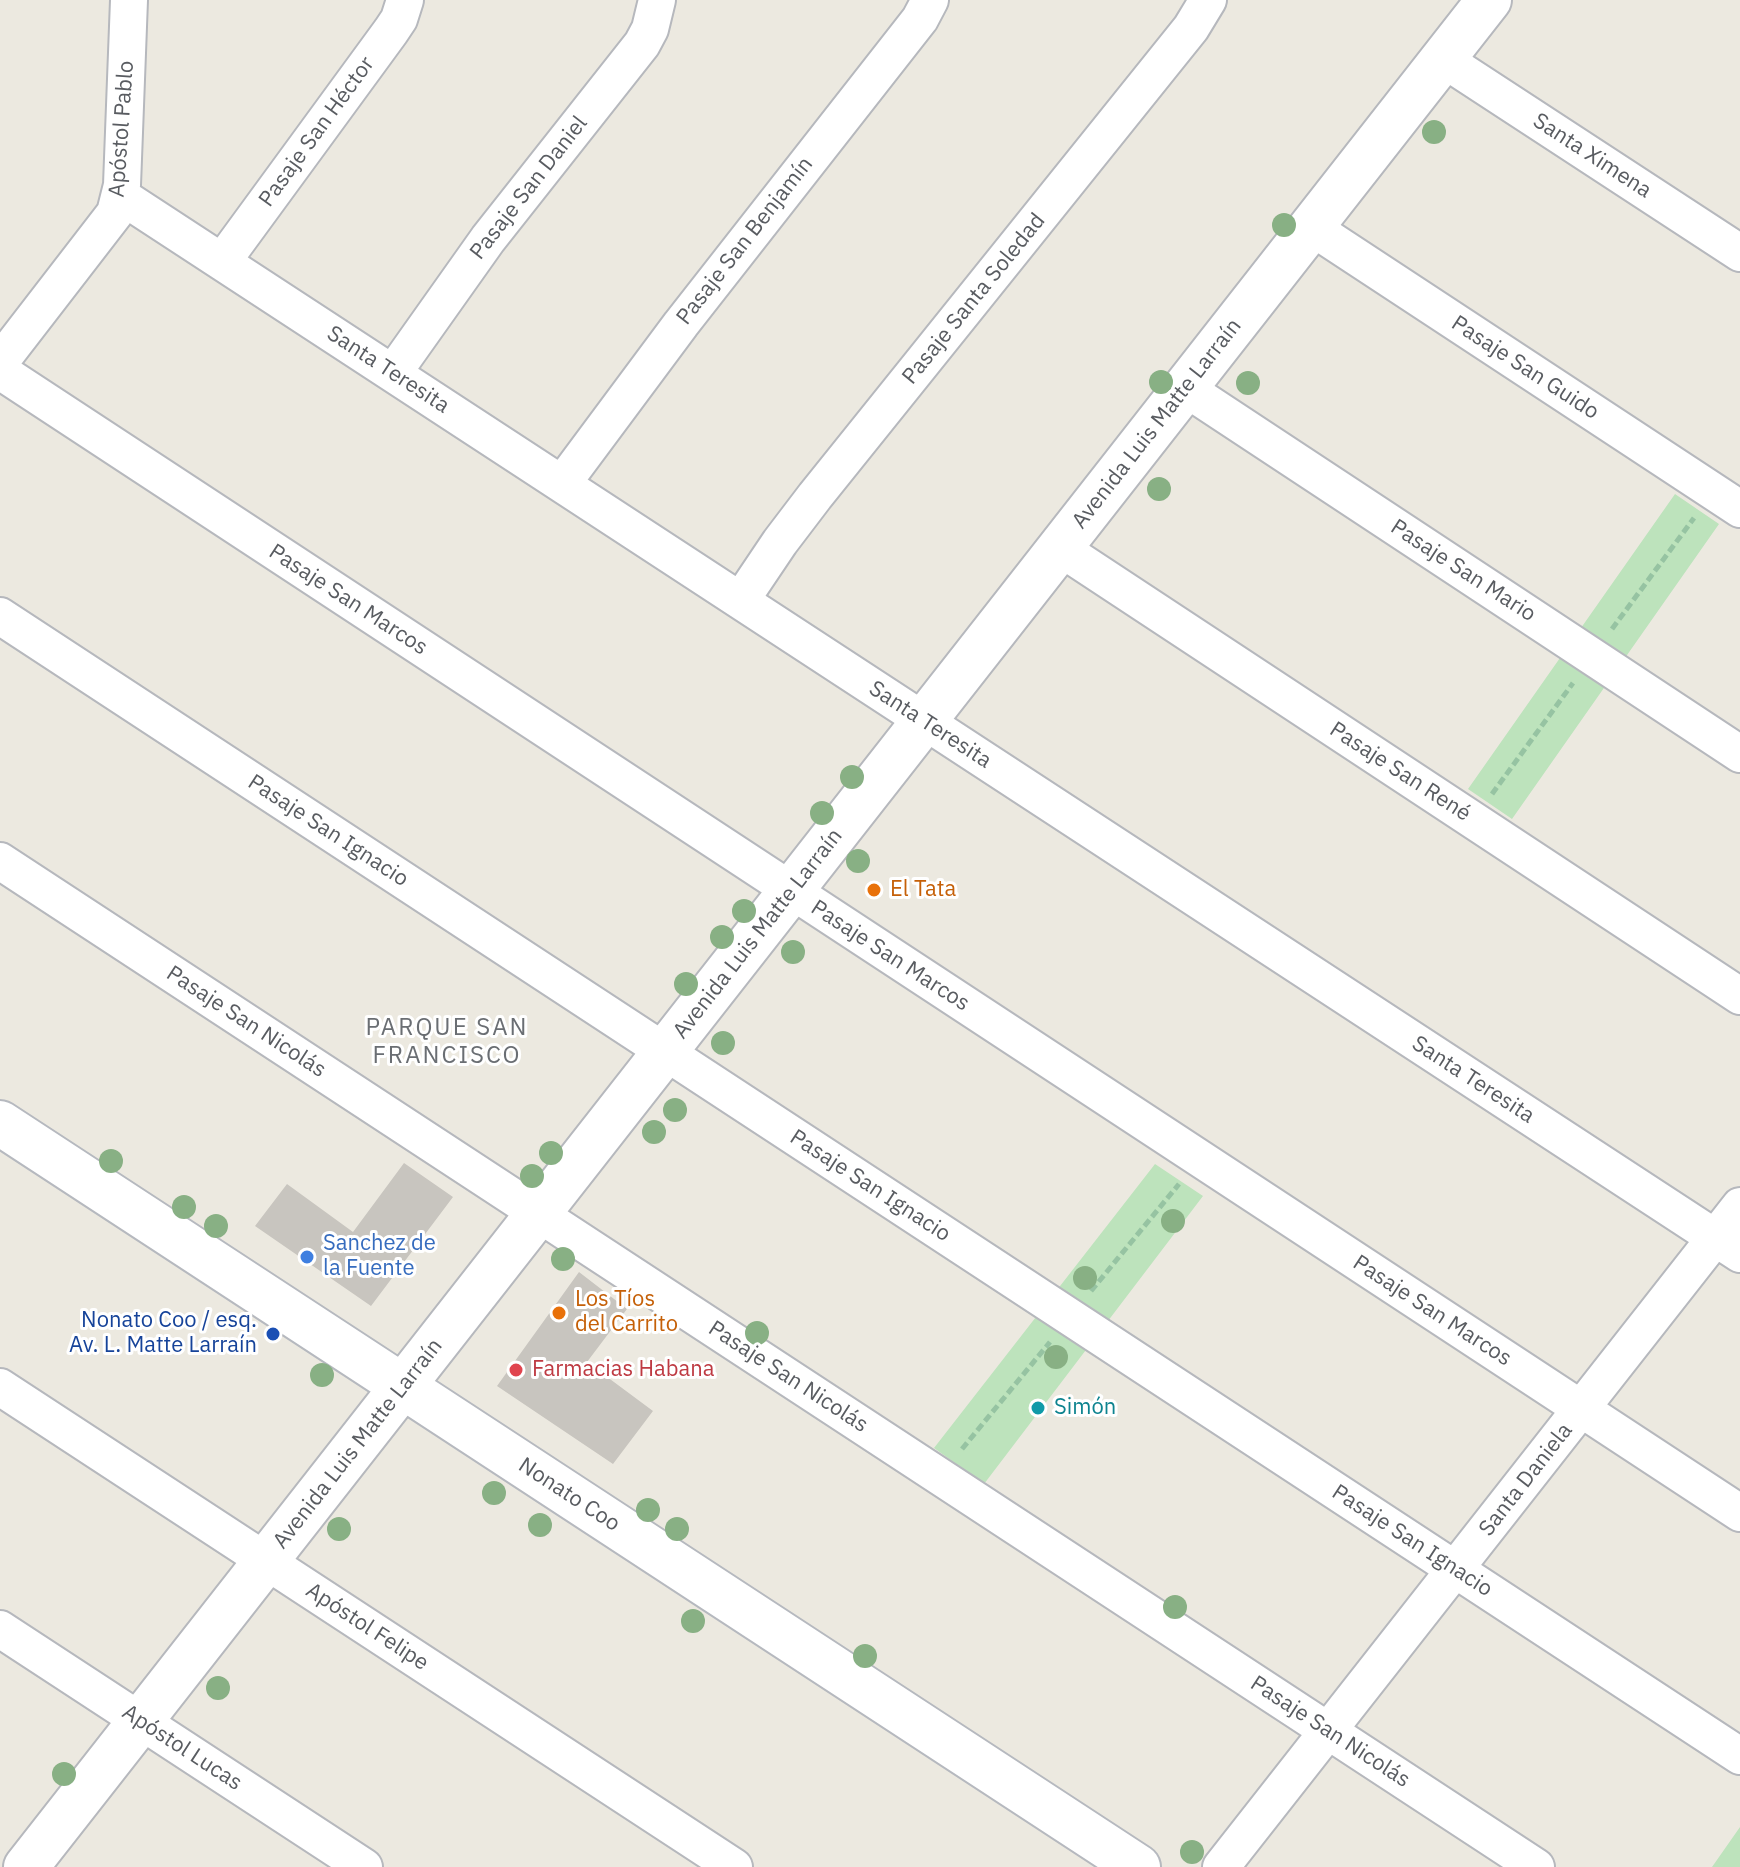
<!DOCTYPE html>
<html>
<head>
<meta charset="utf-8">
<style>
  body { margin:0 }
  canvas { display:block; background:#ece9e0 }
</style>
</head>
<body>
<canvas width="1740" height="1867"></canvas>
<script>
const ctx = document.querySelector('canvas').getContext('2d');
ctx.lineJoin = 'round';
function paint(path, color) {
  ctx.fillStyle = color;
  ctx.fill(path, 'evenodd');
}
function poly(rows) {
  const path = new Path2D();
  for (const r of rows) {
    path.moveTo(r[0], r[1]);
    for (let i = 2; i < r.length; i += 2) path.lineTo(r[i], r[i + 1]);
  }
  return path;
}
function strokePath(path, color, width, dash) {
  ctx.strokeStyle = color;
  ctx.lineWidth = width;
  ctx.lineCap = dash ? 'butt' : 'round';
  ctx.setLineDash(dash || []);
  ctx.stroke(path);
}
function label(font, color, halo, rows, align = 'center') {
  ctx.font = font + ' "IBM Plex Sans",sans-serif';
  ctx.lineWidth = 6;
  ctx.setLineDash([]);
  ctx.textBaseline = 'middle';
  ctx.strokeStyle = halo;
  ctx.fillStyle = color;
  for (const [text, x, y, turn = 0] of rows) {
    ctx.save();
    ctx.translate(x, y);
    ctx.rotate((+turn || 0) * Math.PI / 180);
    ctx.textAlign = isNaN(turn) ? turn : align;
    if (halo) ctx.strokeText(text, 0, 0);
    ctx.fillText(text, 0, 0);
    ctx.restore();
  }
}
paint(poly([
  [1675,494,1719,524,1512,819,1468,789],
  [1155,1164,1203,1196,984,1484,934,1448],
  [1740,1827,1740,1867,1712,1867]
]), '#bde3bc');
paint(poly([
  [404,1163,453,1197,371,1306,255,1226,287,1184,353,1232],
  [579,1272,627,1309,587,1362,653,1411,613,1464,497,1386]
]), '#c8c5bf');
const minor = poly([
  [1443,59,1740,253],
  [121,196,1740,1254],
  [1311,227,1740,509],
  [222,262,391,31,399,19,405,0],
  [0,362,115,213,122,185,129,0],
  [0,371,1740,1513],
  [393,373,488,239,642,44,650,29,657,0],
  [1185,388,1740,754],
  [562,484,681,324,920,19,930,0],
  [1060,548,1740,996],
  [741,600,780,542,815,496,1191,28,1208,0],
  [0,616,1740,1756],
  [0,861,1536,1867],
  [0,1387,734,1867],
  [0,1629,364,1867],
  [1221,1867,1740,1206]
]);
const tertiary = poly([
  [26,1867,1489,0]
]);
const secondary = poly([
  [0,1123,1138,1867]
]);
strokePath(minor, '#b6b8bd', 40);
strokePath(tertiary, '#b6b8bd', 48);
strokePath(secondary, '#b6b9bf', 48);
strokePath(poly([
  [1612,629,1694,518],
  [1492,794,1573,683],
  [1091,1291,1179,1184],
  [962,1449,1050,1342]
]), '#96c3a2', 5, [8, 4]);
strokePath(minor, '#fff', 36);
strokePath(tertiary, '#fff', 44);
strokePath(secondary, '#fff', 44);
ctx.fillStyle = '#88b084';
for (const [x, y] of [
  [1434,132],
  [1284,225],
  [1161,382],
  [1248,383],
  [1159,489],
  [852,777],
  [822,813],
  [858,861],
  [744,911],
  [722,937],
  [793,952],
  [686,984],
  [723,1043],
  [675,1110],
  [654,1132],
  [551,1153],
  [111,1161],
  [532,1176],
  [184,1207],
  [1173,1221],
  [216,1226],
  [563,1259],
  [1085,1278],
  [757,1333],
  [1056,1357],
  [322,1375],
  [494,1493],
  [648,1510],
  [540,1525],
  [339,1529],
  [677,1529],
  [1175,1607],
  [693,1621],
  [865,1656],
  [218,1688],
  [64,1774],
  [1192,1852]
]) {
  ctx.beginPath();
  ctx.arc(x, y, 12, 0, 2 * Math.PI);
  ctx.fill();
}
for (const [x, y, r, color] of [
  [874,890,8,"#e8710a"],
  [307,1257,8,"#3f7fe0"],
  [559,1313,8,"#e8710a"],
  [273,1334,8,"#1a4fb4"],
  [516,1370,8,"#e0444e"],
  [1038,1408,8,"#0f9aa8"]
]) {
  const dot = new Path2D();
  dot.arc(x, y, r, 0, 2 * Math.PI);
  ctx.fillStyle = color;
  ctx.fill(dot);
  strokePath(dot, '#fff', 3);
}
label('22px', '#595c61', '#fff', [
  ["Apóstol Pablo",122,129,-86],
  ["Pasaje San Héctor",317,132,-54],
  ["Santa Ximena",1592,156,33],
  ["Pasaje San Daniel",529,188,-52],
  ["Pasaje San Benjamín",745,241,-52],
  ["Pasaje Santa Soledad",974,299,-51],
  ["Pasaje San Guido",1525,368,33],
  ["Santa Teresita",388,370,33],
  ["Avenida Luis Matte Larraín",1157,424,-52],
  ["Pasaje San Mario",1463,571,33],
  ["Pasaje San Marcos",348,600,33],
  ["Santa Teresita",930,725,33],
  ["Pasaje San René",1400,772,33],
  ["Pasaje San Ignacio",328,831,33],
  ["Avenida Luis Matte Larraín",758,934,-52],
  ["Pasaje San Marcos",890,956,33],
  ["Pasaje San Nicolás",246,1022,33],
  ["Santa Teresita",1473,1080,33],
  ["Pasaje San Ignacio",870,1186,33],
  ["Pasaje San Marcos",1432,1311,33],
  ["Pasaje San Nicolás",788,1377,33],
  ["Avenida Luis Matte Larraín",358,1444,-52],
  ["Santa Daniela",1526,1480,-52],
  ["Nonato Coo",569,1495,33],
  ["Pasaje San Ignacio",1412,1541,33],
  ["Apóstol Felipe",367,1627,33],
  ["Pasaje San Nicolás",1330,1732,33],
  ["Apóstol Lucas",182,1748,33]
]);
label('22px', '#c56008', '#fff', [
  ["El Tata",890,890],
  ["Los Tíos",575,1300],
  ["del Carrito",575,1325]
], 'left');
label('22px', '#366cbe', '#fff', [
  ["Sanchez de",323,1244],
  ["la Fuente",323,1269]
], 'left');
label('22px', '#164399', '#fff', [
  ["Nonato Coo / esq.",257,1321],
  ["Av. L. Matte Larraín",257,1346]
], 'right');
label('22px', '#be3a42', '#fff', [
  ["Farmacias Habana",532,1370]
], 'left');
label('22px', '#0d838f', '#fff', [
  ["Simón",1054,1408]
], 'left');
ctx.letterSpacing = '2px';
label('24px', '#6a6e73', '#fff', [
  ["PARQUE SAN",447,1028],
  ["FRANCISCO",447,1056]
]);
ctx.letterSpacing = '0px';
</script>
</body>
</html>
